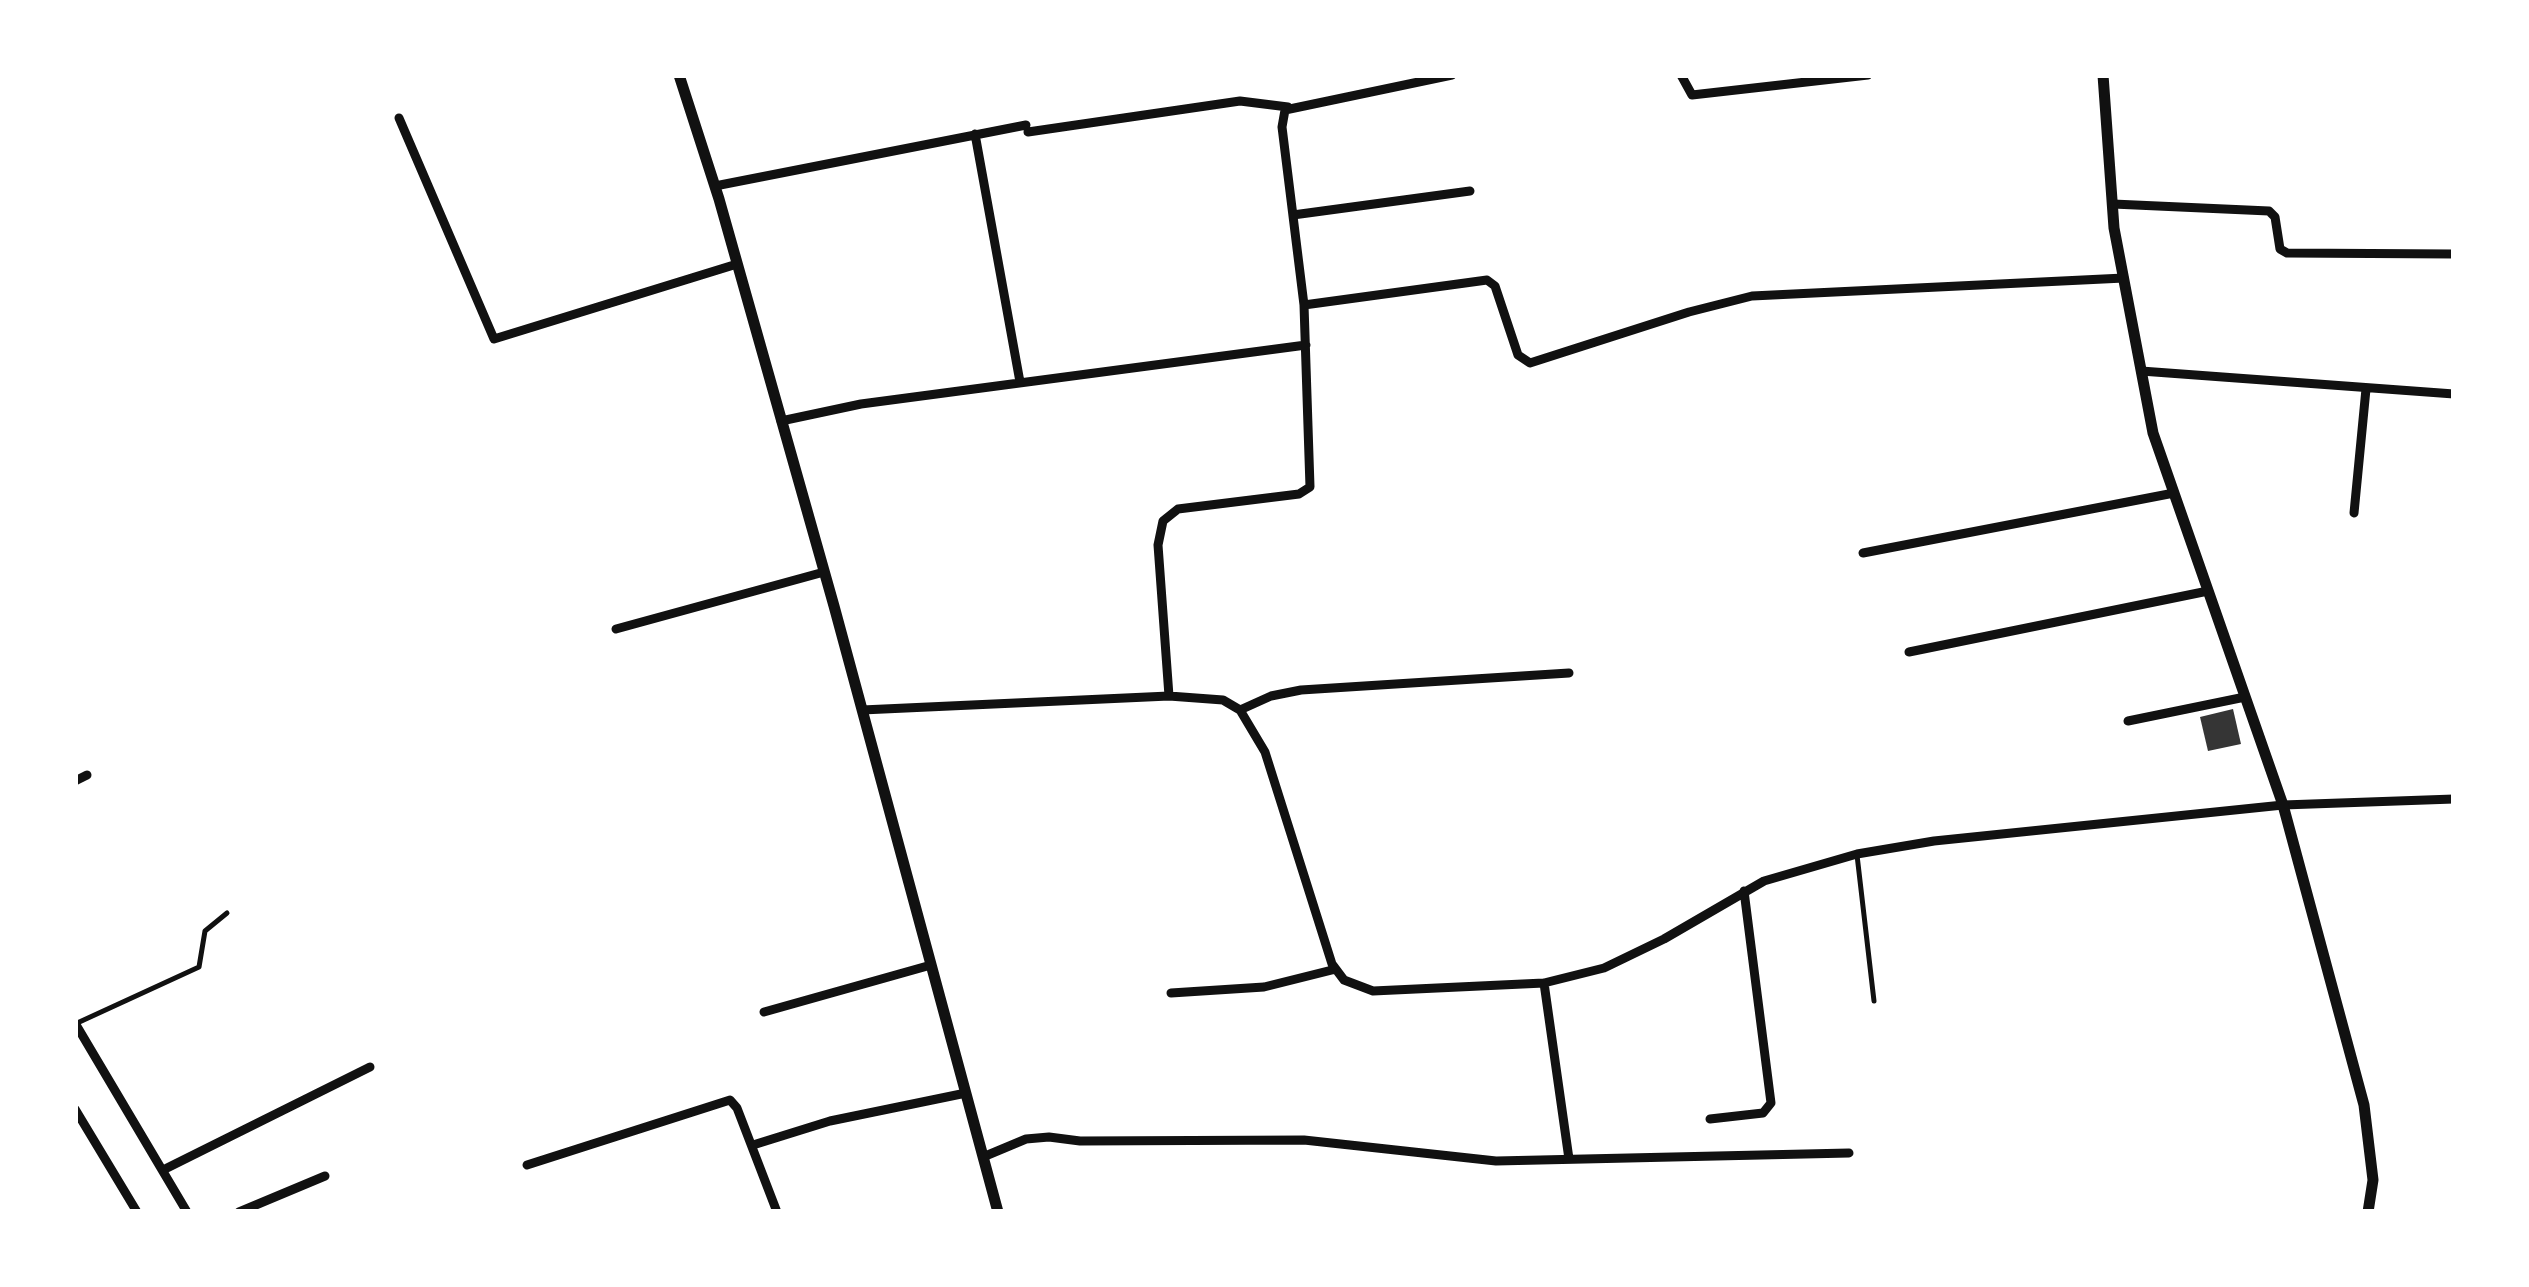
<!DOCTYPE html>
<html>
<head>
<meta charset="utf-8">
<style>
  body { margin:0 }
  #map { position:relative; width:2529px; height:1287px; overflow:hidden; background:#fff; font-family:Jost,sans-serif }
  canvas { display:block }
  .frame { position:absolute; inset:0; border:78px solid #fff; pointer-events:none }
</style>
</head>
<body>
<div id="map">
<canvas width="2529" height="1287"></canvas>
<div class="frame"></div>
</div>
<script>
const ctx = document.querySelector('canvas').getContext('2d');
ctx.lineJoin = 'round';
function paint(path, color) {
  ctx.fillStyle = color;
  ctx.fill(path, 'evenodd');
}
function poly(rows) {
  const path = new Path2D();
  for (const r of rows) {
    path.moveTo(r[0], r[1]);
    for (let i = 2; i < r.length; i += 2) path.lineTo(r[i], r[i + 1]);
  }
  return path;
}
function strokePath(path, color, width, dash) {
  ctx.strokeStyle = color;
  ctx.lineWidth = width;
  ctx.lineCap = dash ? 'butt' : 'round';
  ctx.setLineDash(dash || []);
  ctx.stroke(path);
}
paint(poly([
  [2233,709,2241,744,2208,751,2200,717]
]), '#353535');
strokePath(poly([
  [1857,855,1874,1001],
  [75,1024,199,967,205,931,227,913]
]), '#111', 5);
strokePath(poly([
  [1681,75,1692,95,1868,75],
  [399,118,494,339,737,264],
  [1028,132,1240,101,1288,107],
  [975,134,1020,382],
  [715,186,1026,125],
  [2113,204,2269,211,2275,217,2280,249,2287,253,2454,254],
  [1293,215,1470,191],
  [1304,305,1487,280,1495,286,1518,355,1530,363,1689,312,1752,296,2124,278],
  [2141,371,2454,394],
  [781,421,861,404,1306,345],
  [2354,513,2366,389],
  [1863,553,2174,493],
  [616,629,824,572],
  [1909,652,2208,591],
  [1169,696,1158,545,1163,521,1178,509,1299,494,1310,487,1304,305,1282,127,1285,110,1452,75],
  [862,710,1169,696,1223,700,1240,710,1265,752,1332,964,1344,980,1373,991,1544,983,1604,968,1664,939,1764,881,1857,854,1934,841,2283,805,2454,799],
  [1240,710,1271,696,1301,690,1569,673],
  [2128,721,2245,697],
  [75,781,87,775],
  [1544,983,1569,1159],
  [1171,993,1264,987,1336,969],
  [764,1012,931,965],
  [75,1023,187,1212],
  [75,1109,137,1212],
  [1710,1119,1763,1113,1771,1103,1744,891],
  [753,1145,830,1121,966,1093],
  [983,1157,1026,1139,1049,1137,1080,1141,1304,1140,1496,1161,1849,1153],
  [527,1165,730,1100,737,1108,777,1212],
  [163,1170,370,1067],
  [239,1212,325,1176]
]), '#111', 9);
strokePath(poly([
  [679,75,719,199,834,606,998,1212],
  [2103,75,2114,228,2153,433,2283,805,2364,1105,2373,1180,2368,1212]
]), '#111', 11);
</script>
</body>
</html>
